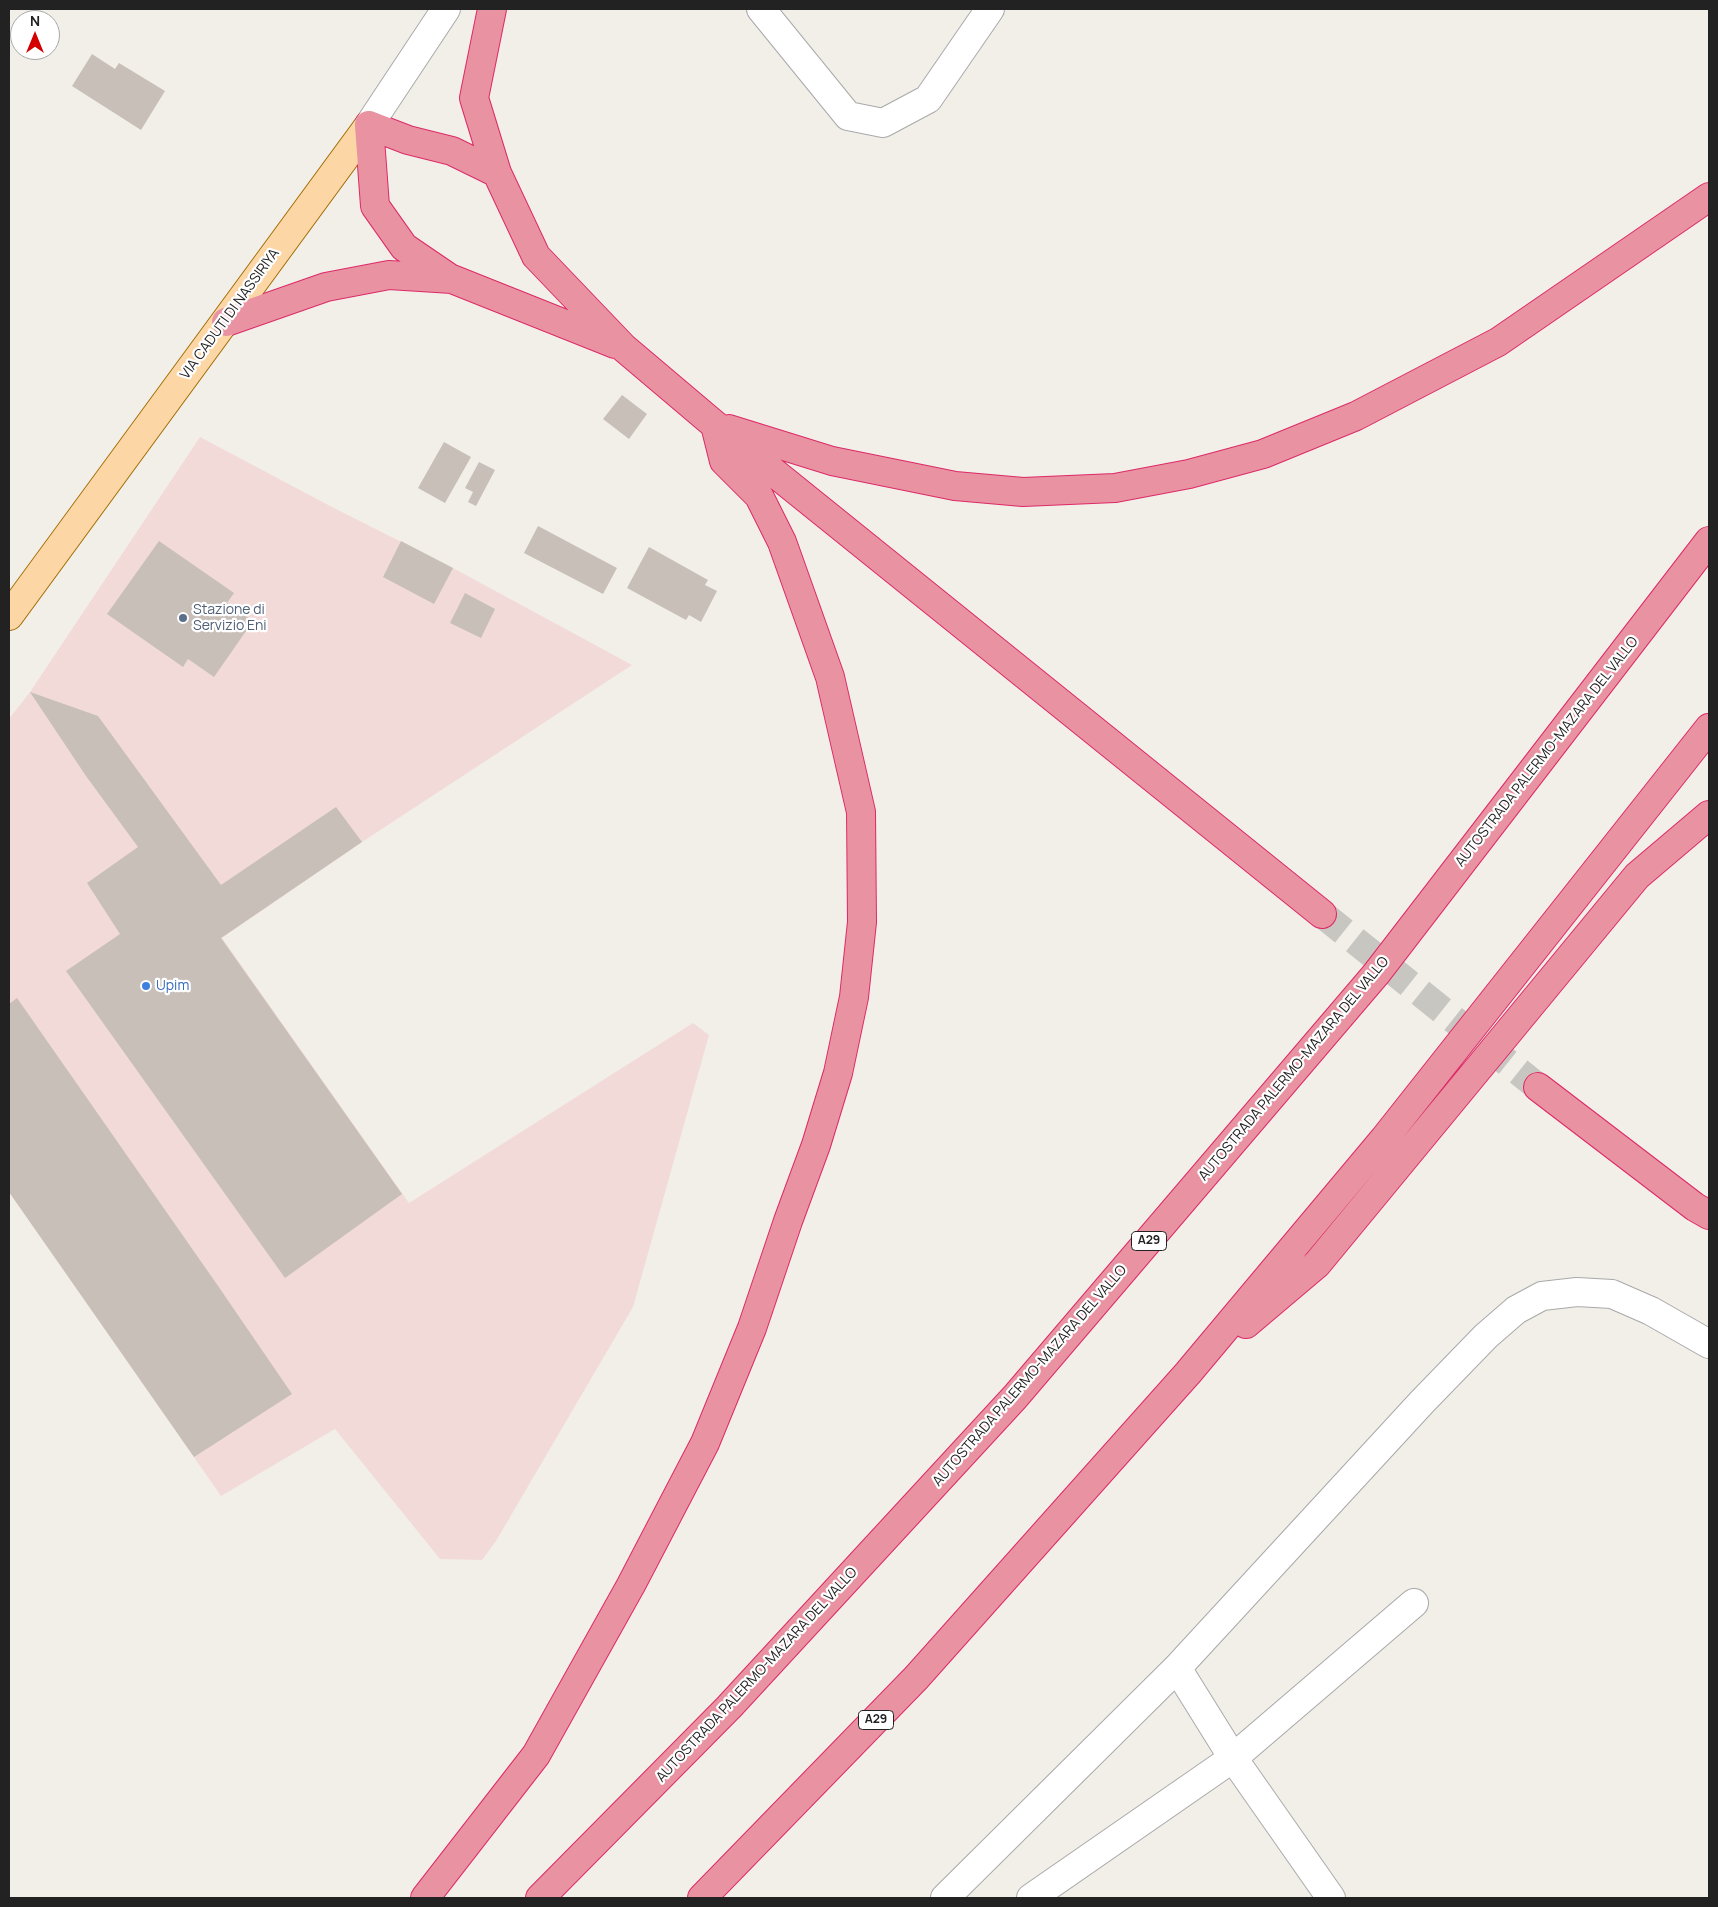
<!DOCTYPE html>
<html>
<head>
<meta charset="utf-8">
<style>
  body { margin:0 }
  #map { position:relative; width:1718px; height:1907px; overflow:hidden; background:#f2efe9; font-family:Manrope,sans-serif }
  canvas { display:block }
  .frame { position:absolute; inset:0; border:10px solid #222; pointer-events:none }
  .north { position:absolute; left:10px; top:10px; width:50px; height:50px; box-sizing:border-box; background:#fff; border:1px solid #a7a7a7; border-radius:50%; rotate:0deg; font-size:14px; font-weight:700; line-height:20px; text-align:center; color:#222 }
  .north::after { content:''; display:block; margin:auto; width:18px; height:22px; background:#d40000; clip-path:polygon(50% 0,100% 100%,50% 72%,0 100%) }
</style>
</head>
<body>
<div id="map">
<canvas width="1718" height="1907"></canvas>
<div class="frame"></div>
<div class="north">N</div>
</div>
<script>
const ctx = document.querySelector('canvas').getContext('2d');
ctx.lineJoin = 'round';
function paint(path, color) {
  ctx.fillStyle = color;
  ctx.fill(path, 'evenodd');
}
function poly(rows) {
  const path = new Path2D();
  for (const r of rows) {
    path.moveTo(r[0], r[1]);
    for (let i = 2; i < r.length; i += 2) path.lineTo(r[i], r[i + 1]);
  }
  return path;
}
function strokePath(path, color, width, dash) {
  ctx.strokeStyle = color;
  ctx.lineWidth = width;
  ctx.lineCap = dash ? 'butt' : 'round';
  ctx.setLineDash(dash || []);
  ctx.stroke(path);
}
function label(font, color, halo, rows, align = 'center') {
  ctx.font = font + ' Manrope,sans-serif';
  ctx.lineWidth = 4.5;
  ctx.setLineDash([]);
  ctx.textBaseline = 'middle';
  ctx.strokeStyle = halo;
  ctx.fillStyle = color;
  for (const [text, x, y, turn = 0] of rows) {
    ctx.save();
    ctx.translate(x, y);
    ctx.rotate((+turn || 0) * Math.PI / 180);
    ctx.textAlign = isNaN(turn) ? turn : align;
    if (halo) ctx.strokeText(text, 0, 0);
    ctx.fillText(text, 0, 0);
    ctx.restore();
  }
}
paint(poly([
  [200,437,332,507,453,568,632,665,362,842,222,938,409,1203,693,1023,709,1035,633,1307,496,1541,482,1560,440,1559,335,1429,221,1496,9,1192,9,719,30,692]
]), '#f2dad9');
paint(poly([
  [92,54,115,69,119,63,165,91,141,130,72,86],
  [622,395,647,414,629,439,603,419],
  [444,442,471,457,445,503,418,488],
  [479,462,495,470,476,506,468,502,473,492,465,488],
  [538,526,617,568,603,594,524,553],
  [159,541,234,593,227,603,253,621,214,677,188,659,183,667,107,614],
  [401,541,453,568,434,604,383,577],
  [649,547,708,580,705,585,717,591,701,622,689,615,686,620,627,588],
  [465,593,495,609,481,638,450,623],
  [30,692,98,716,221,885,336,807,362,842,221,938,402,1194,285,1278,66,971,120,934,87,883,138,847,86,776],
  [17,998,216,1283,292,1394,194,1457,9,1192,9,1004]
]), '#c7bfb8');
strokePath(poly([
  [1322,914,1538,1087]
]), '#c8c6c1', 28, [28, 14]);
const minor = poly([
  [761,9,848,116,883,123,928,99,990,9],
  [369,125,446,9],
  [1177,1668,1233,1758,1331,1898],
  [945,1898,1177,1668,1422,1402,1486,1336,1516,1310,1542,1296,1577,1292,1612,1294,1651,1311,1709,1344],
  [1031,1898,1233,1758,1414,1603]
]);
const major = poly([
  [9,616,369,125]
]);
const highway = poly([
  [492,9,474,98,497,173,536,256,624,348,715,425,1322,914],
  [451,279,404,247,375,206,369,125,408,140,452,151,497,173],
  [226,322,326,287,389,275,452,279,615,344],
  [729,429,832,461,955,486,1023,492,1115,488,1189,474,1263,454,1356,416,1498,342,1709,197],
  [1538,1087,1695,1207,1709,1215],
  [1246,1324,1317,1264,1637,876,1709,815],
  [425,1898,536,1755,631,1585,705,1443,752,1328,788,1221,816,1145,838,1073,854,997,862,922,861,812,830,677,782,542,759,496,724,461,715,425],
  [540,1898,729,1707,1015,1397,1376,974,1709,541],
  [702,1898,916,1678,1188,1373,1384,1139,1709,728]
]);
strokePath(minor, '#a9a9a9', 30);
strokePath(major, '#a06b00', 30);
strokePath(highway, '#dc2a67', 30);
strokePath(minor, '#fff', 28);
strokePath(major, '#fcd6a4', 28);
strokePath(highway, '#e892a2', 28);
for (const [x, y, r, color] of [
  [183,618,5,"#5c6f8a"],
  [146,986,5,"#3f7fe0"]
]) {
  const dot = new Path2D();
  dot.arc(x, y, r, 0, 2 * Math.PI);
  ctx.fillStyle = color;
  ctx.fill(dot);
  strokePath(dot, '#fff', 2);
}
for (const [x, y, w] of [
  [1149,1241,35],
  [876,1720,35]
]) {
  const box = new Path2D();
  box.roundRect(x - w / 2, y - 9.5, w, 19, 4);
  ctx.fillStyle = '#fff';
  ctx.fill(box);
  strokePath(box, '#222', 1);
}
label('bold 12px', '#222', null, [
  ["A29",1149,1241],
  ["A29",876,1720]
]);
label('14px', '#222', '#fff', [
  ["VIA CADUTI DI NASSIRIYA",230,314,-54],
  ["AUTOSTRADA PALERMO-MAZARA DEL VALLO",1547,752,-52],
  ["AUTOSTRADA PALERMO-MAZARA DEL VALLO",1294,1069,-50],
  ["AUTOSTRADA PALERMO-MAZARA DEL VALLO",1030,1376,-49],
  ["AUTOSTRADA PALERMO-MAZARA DEL VALLO",757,1675,-47]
]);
label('14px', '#4e5e75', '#fff', [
  ["Stazione di",193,610],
  ["Servizio Eni",193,626]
], 'left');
label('14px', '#366cbe', '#fff', [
  ["Upim",156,986]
], 'left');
</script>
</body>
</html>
